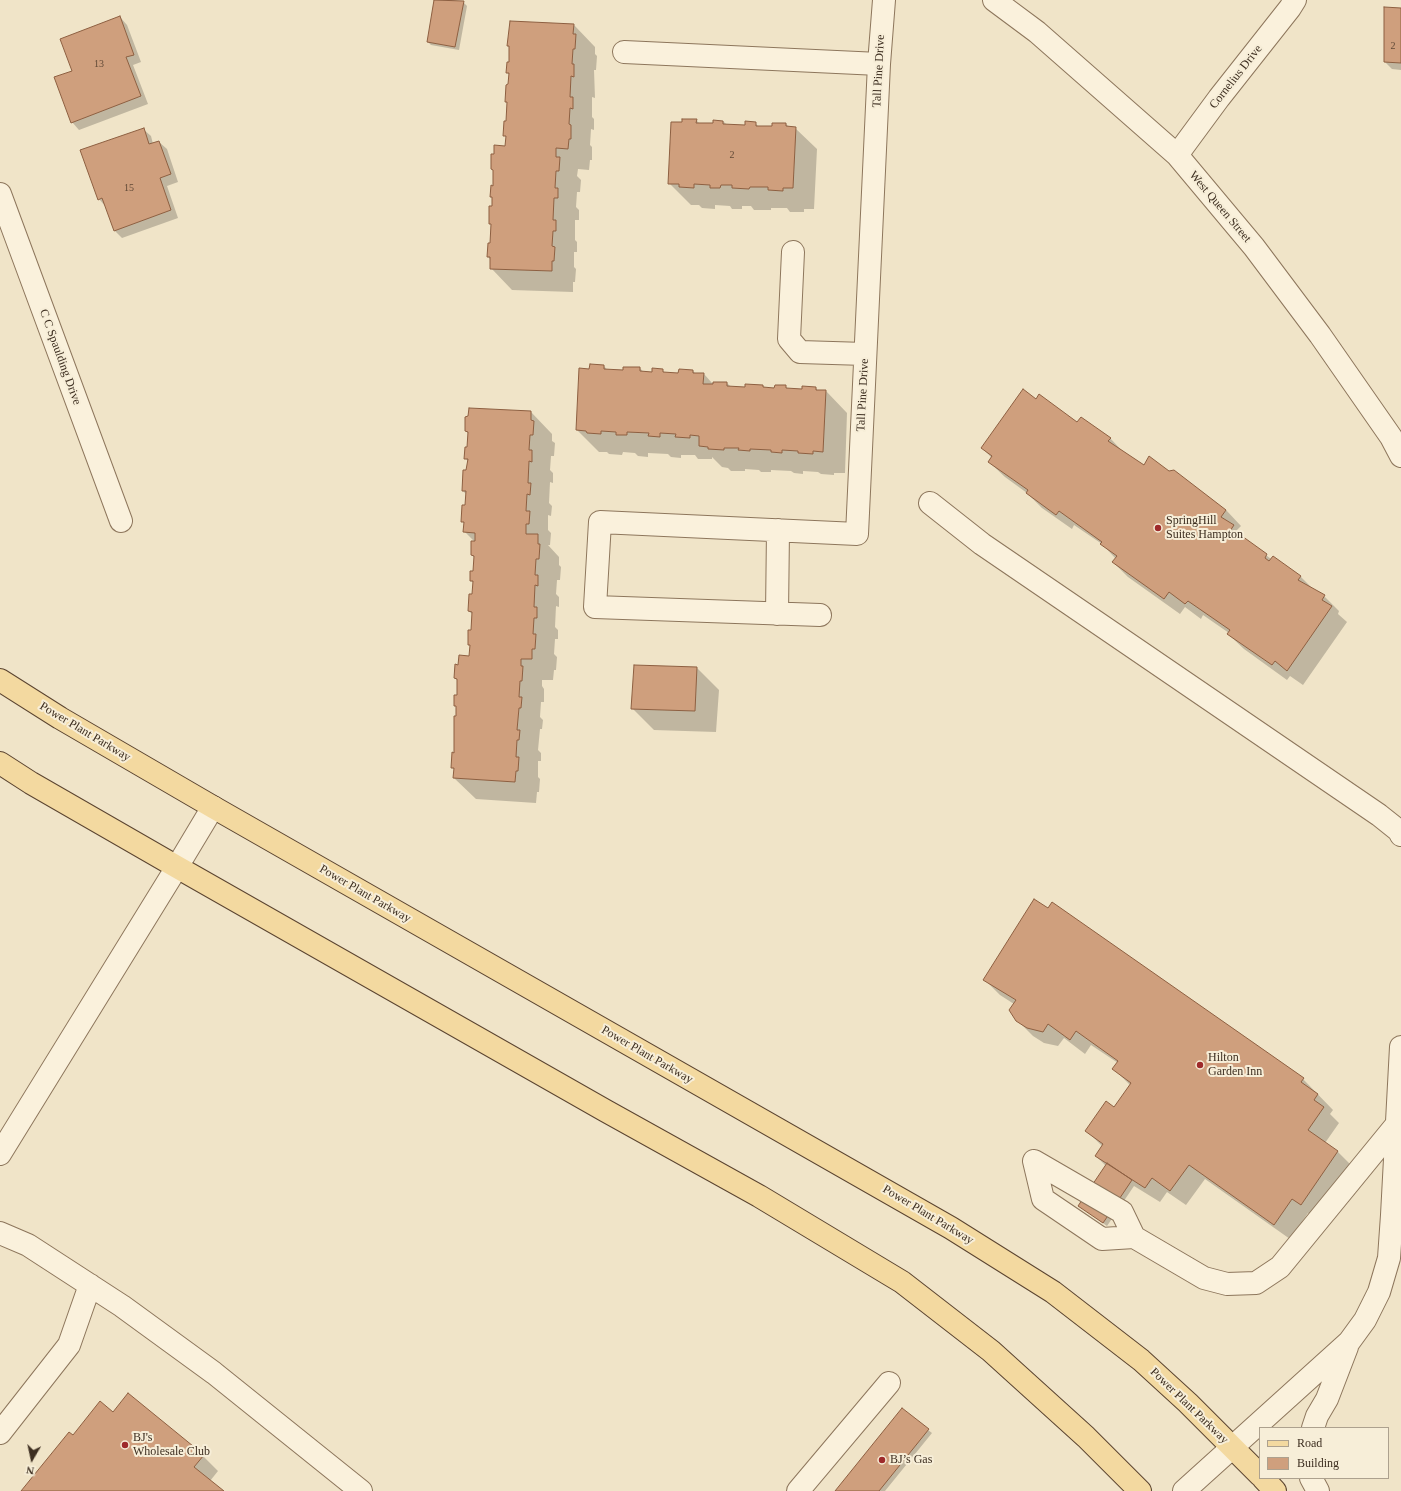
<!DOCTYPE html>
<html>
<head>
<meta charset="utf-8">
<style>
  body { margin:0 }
  #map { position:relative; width:1401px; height:1491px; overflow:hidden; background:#f0e4c8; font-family:"Times New Roman",serif }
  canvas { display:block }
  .legend { position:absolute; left:1259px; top:1427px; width:130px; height:52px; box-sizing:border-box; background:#f7eed8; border:1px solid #ada18e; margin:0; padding:5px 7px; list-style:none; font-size:12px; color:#3d2e20 }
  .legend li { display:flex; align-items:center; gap:8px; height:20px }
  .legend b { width:20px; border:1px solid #ada18e }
  .north { position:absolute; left:12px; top:1439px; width:40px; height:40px; -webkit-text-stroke:3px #f7eed8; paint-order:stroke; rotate:189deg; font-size:11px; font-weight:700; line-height:16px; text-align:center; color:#3d2e20 }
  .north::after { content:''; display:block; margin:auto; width:14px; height:18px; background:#3d2e20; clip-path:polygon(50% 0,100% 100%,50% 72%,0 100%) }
</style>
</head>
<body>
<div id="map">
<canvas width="1401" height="1491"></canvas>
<ul class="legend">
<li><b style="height:5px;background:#f3d9a0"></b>Road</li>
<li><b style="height:11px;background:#cf9f7d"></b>Building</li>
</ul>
<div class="north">N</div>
</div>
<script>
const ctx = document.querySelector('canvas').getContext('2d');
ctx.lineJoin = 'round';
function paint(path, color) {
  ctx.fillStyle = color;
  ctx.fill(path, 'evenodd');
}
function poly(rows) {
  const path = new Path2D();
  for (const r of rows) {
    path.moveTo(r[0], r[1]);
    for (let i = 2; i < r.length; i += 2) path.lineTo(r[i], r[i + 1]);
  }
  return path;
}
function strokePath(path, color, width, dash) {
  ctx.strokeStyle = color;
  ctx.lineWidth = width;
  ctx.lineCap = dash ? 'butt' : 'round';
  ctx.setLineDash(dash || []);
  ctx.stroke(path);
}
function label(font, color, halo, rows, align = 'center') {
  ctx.font = font + ' "Times New Roman",serif';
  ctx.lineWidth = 4;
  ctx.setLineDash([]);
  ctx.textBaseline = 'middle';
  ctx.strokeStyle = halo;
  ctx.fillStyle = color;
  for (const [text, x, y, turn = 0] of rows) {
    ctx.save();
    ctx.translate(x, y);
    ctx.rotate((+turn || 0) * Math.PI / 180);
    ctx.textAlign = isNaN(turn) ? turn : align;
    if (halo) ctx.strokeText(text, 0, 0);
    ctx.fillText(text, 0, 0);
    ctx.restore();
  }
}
paint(poly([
  [435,0,452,0,463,2,467,6,459,50,431,45,428,42],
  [1401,9,1401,70,1392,69,1385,62],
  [120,17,127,25,141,62,133,65,148,104,79,130,72,122,73,72],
  [574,25,595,47,595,54,597,56,596,70,594,70,595,98,592,97,592,117,594,119,594,130,591,129,590,145,592,147,592,160,590,160,589,170,578,169,577,176,581,180,580,192,577,192,576,207,579,210,579,220,575,220,575,240,577,242,577,252,574,252,574,267,576,269,575,282,573,282,573,292,512,290,491,268,491,260,488,257,491,244,492,226,490,223,493,199,491,197,494,187,494,172,492,169,506,147,507,138,504,135,507,122,508,104,506,102,510,75,507,73,510,63,510,48,508,46],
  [696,120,700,124,713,124,723,121,727,125,745,126,755,123,759,127,772,127,786,124,789,127,795,128,817,149,814,209,804,209,804,212,790,212,787,208,771,208,771,210,754,210,751,206,742,206,742,209,732,209,730,206,715,205,715,209,702,208,699,205,691,205,669,183,683,123],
  [143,129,151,136,153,144,159,142,167,149,178,182,167,186,178,218,122,238,114,230,106,207,99,199],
  [604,366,608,371,623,371,640,368,644,373,653,373,662,370,666,374,679,374,693,371,696,374,704,374,712,383,727,383,731,387,746,388,763,386,766,388,775,389,785,386,788,389,803,390,816,388,818,391,826,391,847,413,845,473,834,473,834,475,821,474,818,472,803,471,803,474,794,473,791,471,771,470,771,472,761,472,759,470,745,469,745,471,731,471,728,468,722,467,712,457,712,459,698,459,695,455,681,455,681,458,671,457,668,454,648,453,648,457,638,456,635,453,623,452,622,455,609,454,607,452,599,452,577,430,590,370],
  [1036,400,1077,423,1110,438,1125,454,1145,466,1226,510,1241,526,1237,530,1248,541,1271,559,1273,558,1301,577,1314,590,1324,596,1339,611,1338,614,1347,622,1303,685,1290,676,1287,680,1244,649,1228,634,1229,633,1203,615,1201,619,1185,607,1180,614,1128,577,1113,562,1116,559,1102,544,1074,525,1072,529,1042,508,1027,493,1005,477,989,462,992,458,982,448],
  [531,412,552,434,552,441,555,443,554,456,551,456,550,470,553,473,553,483,550,482,549,503,552,506,551,516,548,515,548,530,551,533,550,545,548,545,559,557,559,565,561,567,560,580,557,580,556,594,559,597,559,607,556,606,555,627,558,630,558,639,555,639,554,654,557,657,556,670,554,670,553,680,542,680,542,686,544,689,544,702,541,702,540,717,543,720,542,729,540,729,538,750,541,753,541,761,538,761,538,777,540,779,539,792,537,792,536,803,476,799,454,778,455,770,452,768,455,754,457,708,455,705,458,696,458,681,455,678,459,666,470,657,471,646,469,645,472,632,473,615,469,611,473,595,474,583,471,581,474,572,475,558,472,555,475,542,464,531,465,524,462,521,466,506,466,494,463,491,468,461,465,458,468,448,469,434,466,431],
  [635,666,697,668,719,690,716,732,654,730,632,708],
  [1052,903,1303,1079,1333,1110,1330,1114,1339,1123,1325,1143,1338,1152,1353,1167,1316,1219,1308,1213,1290,1239,1205,1179,1186,1205,1167,1192,1160,1202,1134,1186,1107,1226,1079,1206,1106,1166,1096,1156,1103,1147,1087,1131,1114,1108,1130,1085,1114,1069,1118,1063,1091,1045,1085,1054,1064,1038,1058,1046,1044,1043,1033,1036,1017,1020,1014,1004,1000,995,985,980],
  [113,1413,203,1456,218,1471,210,1481,222,1491,22,1491,73,1437],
  [928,1430,932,1433,885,1491,836,1491]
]), '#0003');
const building = poly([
  [434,0,464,1,455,47,427,42,434,0],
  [1384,7,1401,8,1401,63,1384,62,1384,7],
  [120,16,134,55,126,57,141,96,71,123,54,77,72,71,60,39,120,16],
  [510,21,574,24,573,34,576,34,575,49,573,49,572,64,574,64,574,77,571,76,570,97,573,97,573,109,570,108,569,124,571,125,571,139,569,139,568,149,556,148,556,157,560,157,559,171,556,171,555,188,558,188,558,198,554,198,553,220,556,220,556,231,553,231,552,246,555,247,554,261,552,261,552,271,490,269,490,257,487,257,488,243,490,243,491,224,489,224,489,206,492,206,492,197,490,197,491,185,493,186,493,170,491,169,491,154,494,154,494,145,505,146,506,136,503,136,504,121,506,121,507,102,505,102,506,85,508,84,509,73,506,73,507,62,509,62,509,46,507,46,510,21],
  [682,119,697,119,696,123,713,123,713,120,723,121,723,124,745,125,745,121,756,122,756,126,772,126,772,123,786,123,786,126,796,127,793,188,783,188,783,191,768,190,768,187,750,187,749,189,732,188,732,185,721,185,720,188,710,188,710,185,694,184,694,188,679,187,679,184,668,184,671,122,682,122,682,119],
  [144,128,149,144,159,141,171,174,160,178,171,210,114,231,102,198,98,200,80,150,144,128],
  [590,364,604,365,604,369,623,370,623,367,640,367,640,371,652,372,652,368,663,369,663,372,678,373,679,369,693,370,693,373,704,373,703,384,713,384,713,382,727,382,727,386,745,387,745,384,763,385,763,387,774,388,775,385,786,385,786,388,802,389,802,386,816,387,816,390,826,390,823,452,813,451,813,454,798,453,798,451,782,450,782,453,771,452,771,450,750,449,750,451,738,450,739,448,724,448,724,450,708,449,708,447,699,446,699,436,690,435,690,438,675,437,676,434,660,433,660,437,648,436,649,433,627,432,627,435,616,435,616,432,601,431,601,434,587,433,586,431,576,430,579,368,589,369,590,364],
  [1023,389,1036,399,1039,394,1077,422,1081,417,1111,438,1108,441,1144,465,1149,456,1169,471,1174,470,1226,510,1221,517,1234,525,1228,534,1231,537,1235,531,1267,554,1265,558,1269,561,1273,556,1301,576,1298,580,1325,595,1322,600,1332,606,1287,671,1275,661,1272,665,1227,634,1230,630,1188,601,1185,604,1169,592,1164,599,1112,562,1117,556,1100,544,1102,542,1059,511,1056,515,1026,493,1028,490,988,462,992,456,981,448,1023,389],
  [469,408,531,411,531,420,534,421,533,435,530,435,529,450,532,450,532,462,529,461,528,483,531,483,530,495,527,494,526,511,530,511,529,524,526,524,526,534,538,534,538,544,540,544,539,559,536,559,535,575,538,575,538,586,535,585,534,607,537,607,537,618,534,618,533,634,536,634,535,649,532,649,532,659,521,659,521,666,523,666,522,681,520,681,519,697,522,697,521,708,519,708,517,730,520,730,519,740,517,740,516,757,519,757,518,771,516,771,515,782,453,778,454,768,451,768,452,752,454,753,454,716,456,716,456,706,454,706,454,695,457,695,457,679,454,678,455,664,458,665,459,655,469,656,470,645,468,645,468,630,471,630,472,612,468,611,469,594,472,594,473,581,470,581,470,571,473,571,474,556,471,555,471,541,475,541,475,533,463,532,464,522,461,522,462,505,465,505,466,491,462,491,463,470,466,470,468,459,464,459,465,447,467,447,468,432,465,431,465,417,468,416,469,408],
  [634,665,697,667,695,711,631,709,634,665],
  [1034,899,1048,908,1052,902,1304,1078,1301,1082,1318,1094,1314,1100,1324,1107,1308,1130,1338,1151,1301,1205,1292,1199,1274,1225,1189,1165,1170,1191,1152,1178,1145,1188,1095,1156,1103,1144,1085,1131,1106,1101,1114,1107,1131,1083,1112,1069,1118,1061,1076,1031,1070,1040,1048,1024,1043,1032,1027,1028,1016,1021,1009,1010,1016,1000,983,980,1034,899],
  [1107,1163,1132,1180,1103,1223,1078,1206,1107,1163],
  [128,1393,204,1455,194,1467,224,1491,21,1491,69,1432,73,1435,100,1401,113,1412,128,1393],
  [902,1408,929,1429,879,1491,835,1491,902,1408]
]);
paint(building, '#cf9f7d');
strokePath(building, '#8d5f41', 1);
const minor = poly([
  [994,0,1037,32,1177,155,1254,247,1320,335,1391,437,1401,456],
  [624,52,879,64],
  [1177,155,1219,98,1290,8,1295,0],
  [0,194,121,521],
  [793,252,789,339,800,352,865,354],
  [930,503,982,544,1379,815,1399,831,1401,835],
  [777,614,778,530],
  [820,615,595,607,600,522,857,534,879,64,884,0],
  [0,1154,177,867,213,807],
  [1034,1161,1043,1199,1102,1239,1134,1237,1204,1278,1227,1284,1256,1283,1280,1267,1397,1124],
  [1034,1161,1122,1212,1134,1237],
  [0,1233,28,1245,122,1306,214,1373,361,1491],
  [1313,1428,1317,1416,1327,1399,1347,1347],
  [0,1433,69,1345,90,1285],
  [1311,1478,1318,1491],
  [798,1491,889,1383],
  [1184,1491,1349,1342,1365,1320,1379,1292,1389,1258,1392,1215,1401,1047]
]);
const major = poly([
  [0,680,60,718,213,807,951,1228,1053,1292,1141,1360,1188,1403,1260,1475],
  [0,763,31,783,177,867,606,1111,759,1196,902,1282,991,1351,1086,1437,1140,1491],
  [1263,1478,1275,1491]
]);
strokePath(minor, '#8d765c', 24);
strokePath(major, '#5b4430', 24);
strokePath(minor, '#faf1dc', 22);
strokePath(major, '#f3d9a0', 22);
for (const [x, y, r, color] of [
  [1158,528,4,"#9e2a2b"],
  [1200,1065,4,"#9e2a2b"],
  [125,1445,4,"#9e2a2b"],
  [882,1460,4,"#9e2a2b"]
]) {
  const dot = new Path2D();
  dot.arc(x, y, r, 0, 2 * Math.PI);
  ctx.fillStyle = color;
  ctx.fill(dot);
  strokePath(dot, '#f7eed8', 1.5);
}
label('10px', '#624a37', null, [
  ["2",1393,46],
  ["13",99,64],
  ["2",732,155],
  ["15",129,188]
]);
label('12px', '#3d2e20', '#f7eed8', [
  ["Tall Pine Drive",879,71,-87],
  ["Cornelius Drive",1236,77,-52],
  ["West Queen Street",1220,207,50],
  ["C C Spaulding Drive",60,357,70],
  ["Tall Pine Drive",863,395,-87],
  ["Power Plant Parkway",85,732,31],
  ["Power Plant Parkway",365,894,30],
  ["Power Plant Parkway",647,1055,30],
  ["Power Plant Parkway",928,1215,31],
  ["Power Plant Parkway",1189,1406,44]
]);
label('12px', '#3d2e20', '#f7eed8', [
  ["SpringHill",1166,521],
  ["Suites Hampton",1166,535],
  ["Hilton",1208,1058],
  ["Garden Inn",1208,1072],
  ["BJ's",133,1438],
  ["Wholesale Club",133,1452],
  ["BJ’s Gas",890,1460]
], 'left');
</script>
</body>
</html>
